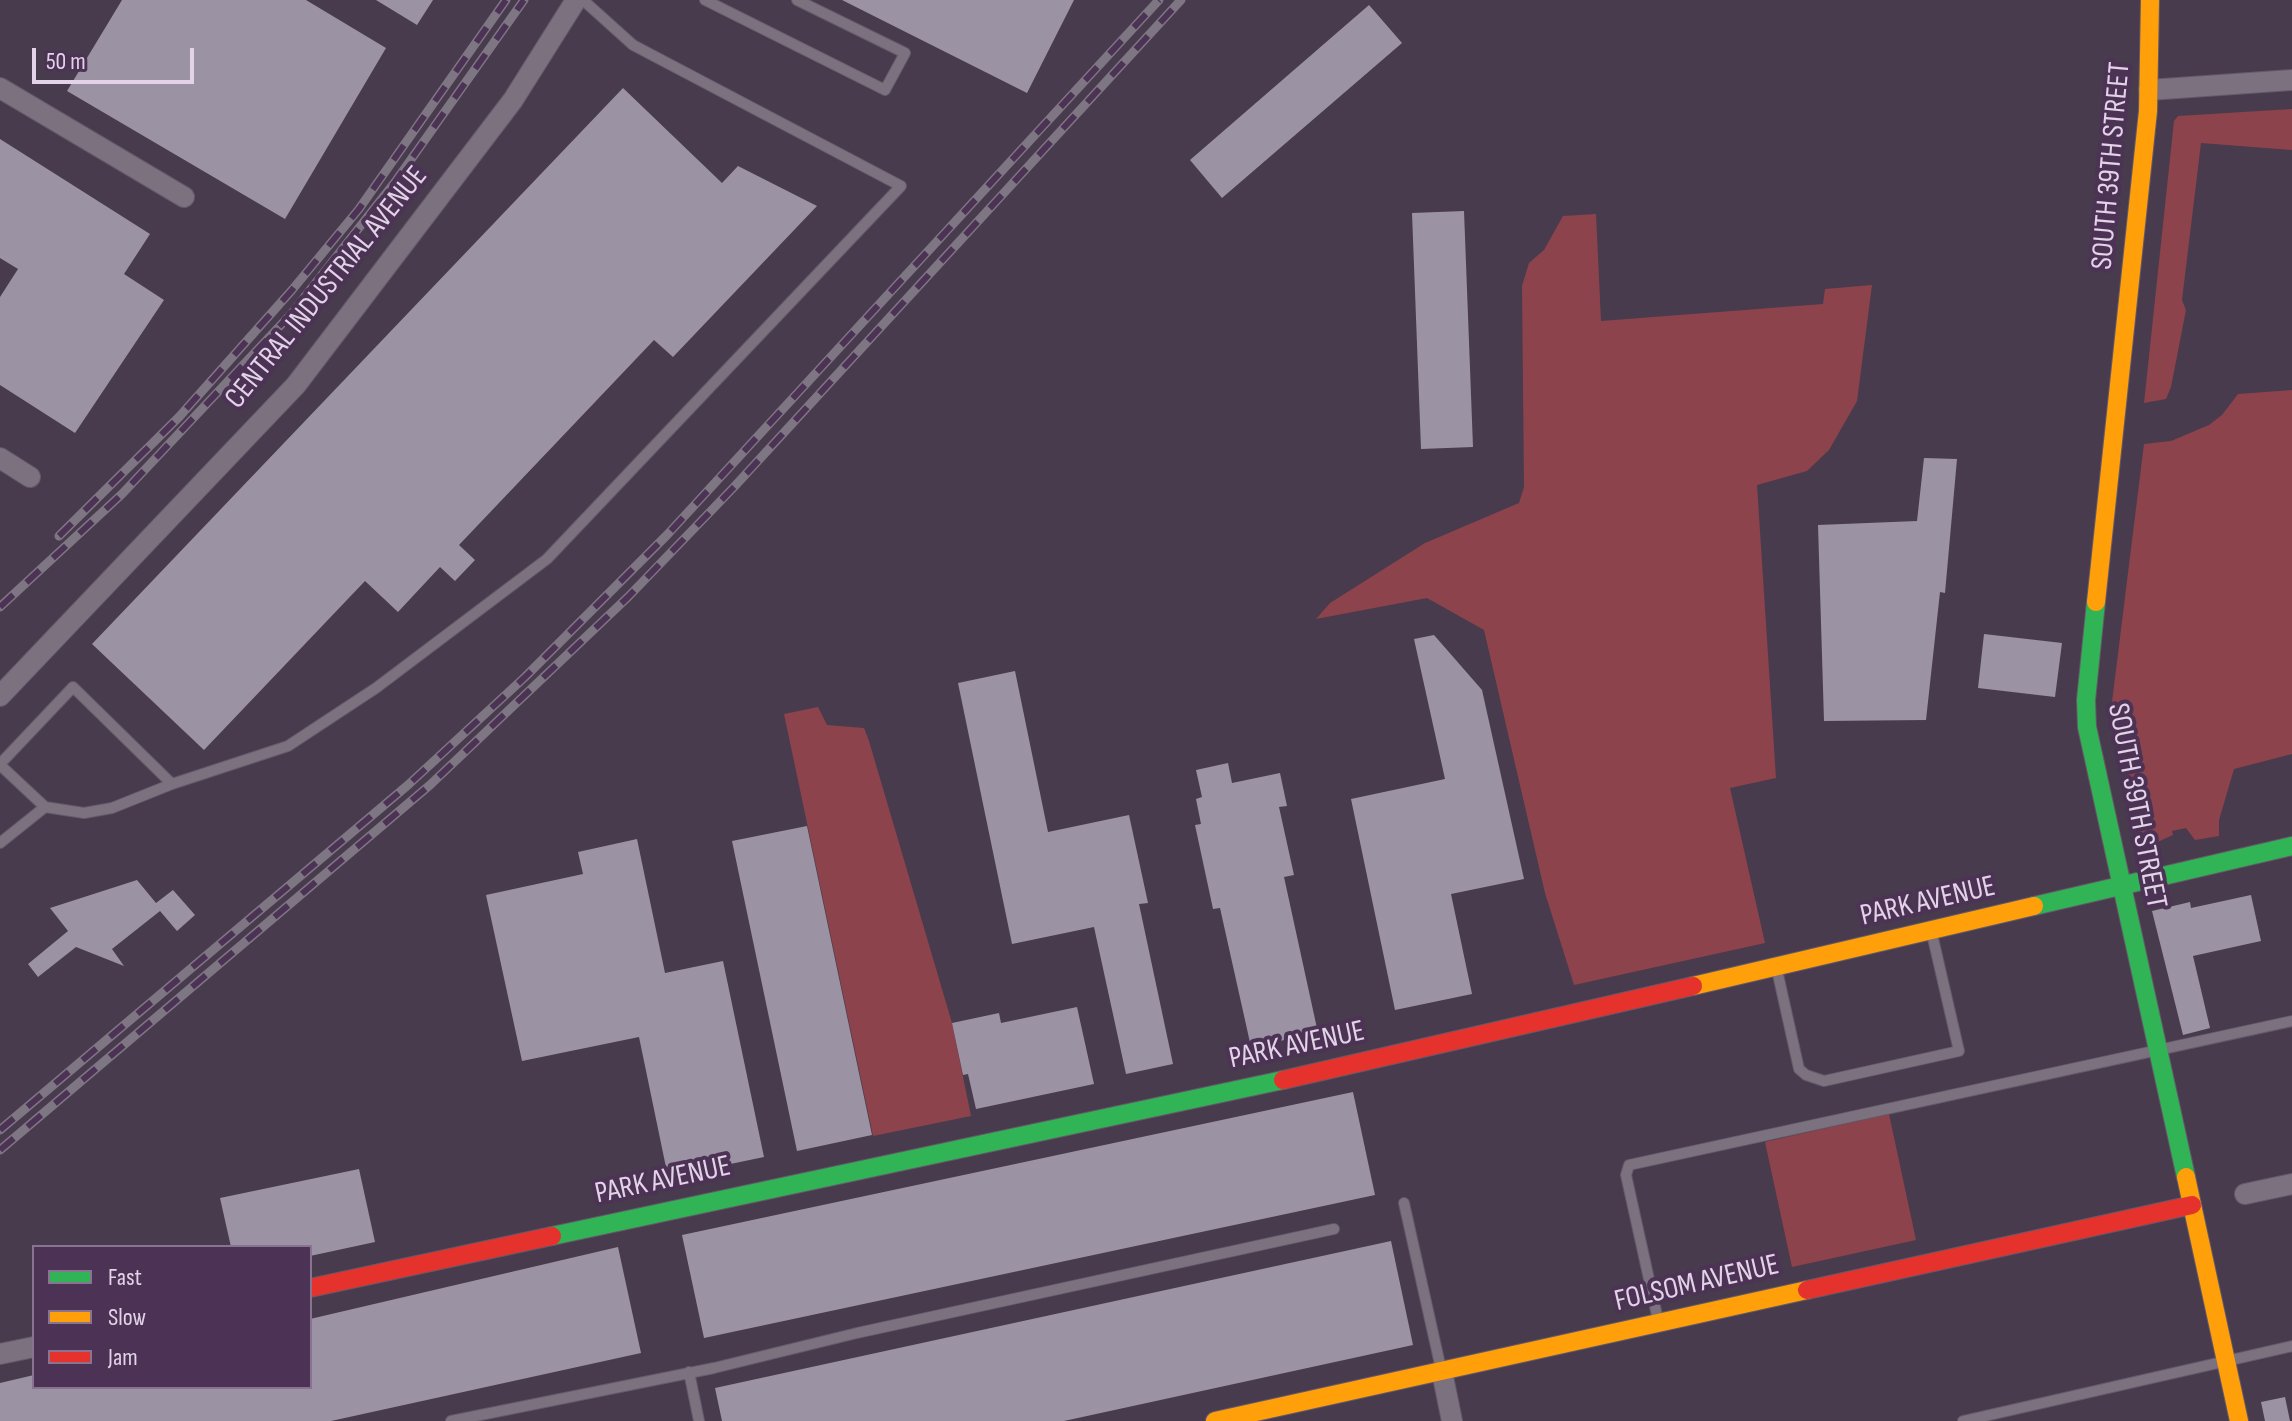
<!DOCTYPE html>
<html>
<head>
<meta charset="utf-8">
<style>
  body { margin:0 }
  #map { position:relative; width:2292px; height:1421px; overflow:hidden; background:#483b4d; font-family:"Sofia Sans Condensed",sans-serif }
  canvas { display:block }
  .legend { position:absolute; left:32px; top:1245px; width:280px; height:144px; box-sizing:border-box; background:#4c3355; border:2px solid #887390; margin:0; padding:10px 14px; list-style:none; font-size:24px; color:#e2d3e8 }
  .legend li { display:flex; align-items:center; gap:16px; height:40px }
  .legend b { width:40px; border:2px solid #887390 }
  .scale { position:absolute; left:32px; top:48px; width:162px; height:36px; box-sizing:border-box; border:4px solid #e2d3e8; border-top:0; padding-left:10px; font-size:24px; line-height:28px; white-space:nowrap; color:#e2d3e8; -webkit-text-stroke:6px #4c3355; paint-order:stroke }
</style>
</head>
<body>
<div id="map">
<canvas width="2292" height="1421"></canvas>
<ul class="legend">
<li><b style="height:10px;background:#30b455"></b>Fast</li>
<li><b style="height:10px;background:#ff9f0a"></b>Slow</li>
<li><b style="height:10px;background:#e5322d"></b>Jam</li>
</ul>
<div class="scale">50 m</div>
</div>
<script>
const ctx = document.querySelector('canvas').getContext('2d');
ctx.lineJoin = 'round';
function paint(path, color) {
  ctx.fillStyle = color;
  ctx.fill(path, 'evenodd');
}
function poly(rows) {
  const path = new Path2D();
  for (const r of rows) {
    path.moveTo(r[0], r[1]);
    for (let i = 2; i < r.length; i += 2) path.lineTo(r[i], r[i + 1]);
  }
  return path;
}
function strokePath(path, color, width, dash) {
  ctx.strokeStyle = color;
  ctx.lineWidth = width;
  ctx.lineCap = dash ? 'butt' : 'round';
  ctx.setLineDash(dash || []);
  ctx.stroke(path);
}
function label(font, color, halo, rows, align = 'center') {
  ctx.font = font + ' "Sofia Sans Condensed",sans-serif';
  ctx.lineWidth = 8;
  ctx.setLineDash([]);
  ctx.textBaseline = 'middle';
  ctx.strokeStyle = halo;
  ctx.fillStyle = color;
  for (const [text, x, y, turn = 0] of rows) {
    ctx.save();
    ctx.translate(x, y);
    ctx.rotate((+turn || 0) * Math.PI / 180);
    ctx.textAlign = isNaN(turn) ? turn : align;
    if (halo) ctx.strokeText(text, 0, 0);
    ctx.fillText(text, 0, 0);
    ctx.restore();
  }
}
paint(poly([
  [2292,109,2292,150,2201,143,2182,300,2186,310,2171,387,2166,399,2144,403,2174,121,2178,116],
  [1596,214,1601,321,1823,304,1825,289,1872,285,1857,401,1829,450,1807,471,1757,485,1776,778,1730,788,1765,943,1574,985,1545,893,1484,630,1427,598,1316,619,1330,603,1425,543,1519,503,1524,487,1522,286,1529,263,1544,250,1563,216],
  [2292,390,2292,754,2234,769,2219,820,2219,836,2195,840,2186,828,2172,831,2173,835,2153,844,2141,843,2112,702,2144,444,2171,441,2209,425,2222,415,2238,394],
  [818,707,827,725,864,728,869,741,952,1023,971,1116,873,1136,784,714],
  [1889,1114,1916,1240,1792,1267,1765,1142]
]), '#8d434c');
paint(poly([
  [122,0,306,0,386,48,285,219,67,91],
  [376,0,433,0,417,25],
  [842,0,1074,0,1027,93],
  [1369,5,1402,43,1222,198,1190,160],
  [623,88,722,183,738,166,817,206,673,357,654,340,459,545,475,560,455,581,440,567,398,612,365,581,204,750,92,644],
  [0,139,150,234,124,274,164,300,75,433,0,385,0,297,18,269,0,258],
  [1464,211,1473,447,1421,449,1412,213],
  [1924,458,1957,459,1945,593,1940,592,1926,720,1824,721,1818,525,1917,521],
  [1984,634,2062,643,2055,697,1978,688],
  [1434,635,1482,690,1524,879,1451,894,1472,994,1395,1010,1351,799,1445,779,1414,639],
  [1015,671,1048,832,1129,815,1148,903,1139,904,1173,1064,1126,1074,1094,927,1012,944,958,683],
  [1228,763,1232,783,1280,773,1287,806,1279,807,1294,875,1284,877,1318,1033,1251,1047,1220,908,1213,909,1195,825,1201,824,1196,799,1202,797,1196,770],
  [807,826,872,1135,797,1151,732,841],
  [637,839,665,973,723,961,764,1157,668,1177,639,1037,522,1061,486,895,583,874,578,852],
  [137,880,156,903,173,890,195,915,177,931,160,911,112,949,124,966,76,947,38,977,28,964,68,931,50,908],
  [2251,895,2261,941,2193,956,2210,1028,2183,1035,2152,911,2190,902,2191,908],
  [1077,1007,1094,1084,976,1109,968,1074,963,1075,952,1023,999,1013,1001,1023],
  [1353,1092,1375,1195,704,1338,682,1235],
  [359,1169,375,1242,310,1256,310,1247,231,1247,220,1198],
  [1391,1241,1413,1345,1064,1421,722,1421,715,1388],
  [618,1247,641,1353,331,1421,0,1421,0,1383,34,1375,34,1387,310,1387,310,1319],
  [2285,1397,2290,1421,2265,1421,2261,1402]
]), '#9b93a4');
const lane = poly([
  [705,0,885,90,905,53,797,0],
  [0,764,73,687,172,784,288,746,376,688,547,559,901,186,633,45,583,0],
  [0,765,45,807,0,843],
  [45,807,84,813,112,808,172,784],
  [1777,970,1799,1069,1806,1075,1824,1081,1959,1051,1932,934],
  [1404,1203,1441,1369],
  [1658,1320,1626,1175,1629,1165,2292,1021],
  [689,1372,699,1421],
  [451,1421,714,1368,857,1333,1334,1229],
  [1963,1421,2292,1346]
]);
const street = poly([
  [0,88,184,197],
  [2149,90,2292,80],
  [0,458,30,477],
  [0,696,296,385,513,100,576,0],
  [2245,1194,2292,1184],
  [0,1354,34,1347],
  [1442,1372,1452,1421]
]);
const fast = poly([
  [2096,602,2086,700,2087,727,2186,1177],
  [2034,906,2292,846],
  [552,1236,1283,1080]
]);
const slow = poly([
  [2096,602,2148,111,2150,0],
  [1693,986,2034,906],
  [2186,1177,2239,1421],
  [1215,1421,1807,1290]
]);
const jam = poly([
  [1283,1080,1693,986],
  [310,1288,552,1236],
  [1807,1290,2192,1205]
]);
strokePath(lane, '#655969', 12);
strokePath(street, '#655969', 22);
strokePath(fast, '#655969', 20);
strokePath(slow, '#655969', 20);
strokePath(jam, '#655969', 20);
strokePath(lane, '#7b717f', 10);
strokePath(street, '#7b717f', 20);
strokePath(fast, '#30b455', 18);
strokePath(slow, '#ff9f0a', 18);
strokePath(jam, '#e5322d', 18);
const rail = poly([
  [59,536,179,417,292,290,359,209,506,0],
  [0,607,122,494,292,313,395,182,524,0],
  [0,1130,408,785,525,677,667,535,1159,0],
  [0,1150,430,785,628,597,734,487,1181,0]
]);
strokePath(rail, '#7f7683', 9);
strokePath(rail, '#4c3355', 6, [18]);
label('30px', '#e2d3e8', '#4c3355', [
  ["SOUTH 39TH STREET",2112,166,-85],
  ["CENTRAL INDUSTRIAL AVENUE",327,288,-51],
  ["SOUTH 39TH STREET",2136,806,79],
  ["PARK AVENUE",1928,902,-13],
  ["PARK AVENUE",1297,1046,-12],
  ["PARK AVENUE",663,1181,-12],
  ["FOLSOM AVENUE",1697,1284,-13]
]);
</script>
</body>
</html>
